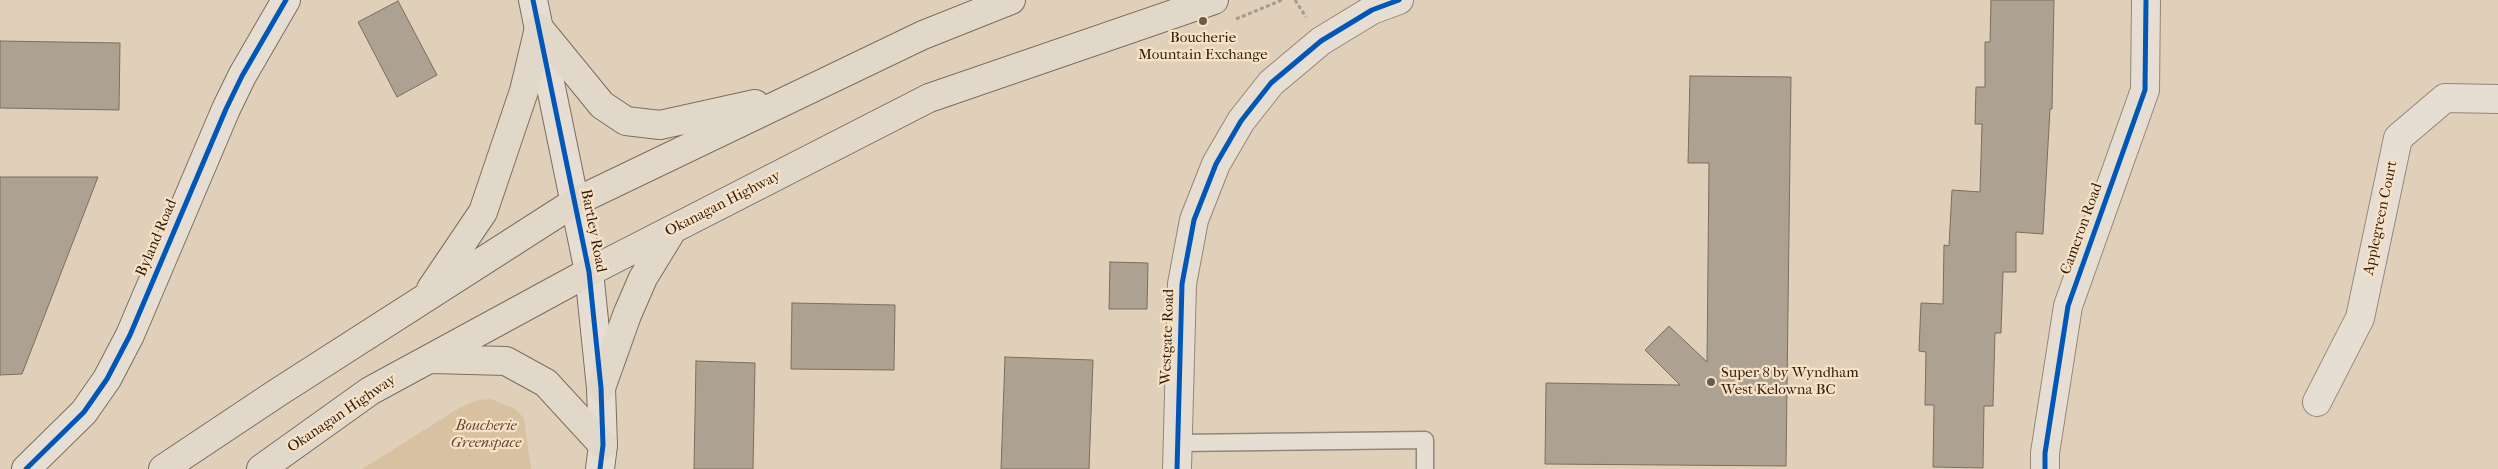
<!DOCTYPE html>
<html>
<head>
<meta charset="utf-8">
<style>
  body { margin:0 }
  canvas { display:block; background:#e1d0b9 }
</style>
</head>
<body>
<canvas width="2498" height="469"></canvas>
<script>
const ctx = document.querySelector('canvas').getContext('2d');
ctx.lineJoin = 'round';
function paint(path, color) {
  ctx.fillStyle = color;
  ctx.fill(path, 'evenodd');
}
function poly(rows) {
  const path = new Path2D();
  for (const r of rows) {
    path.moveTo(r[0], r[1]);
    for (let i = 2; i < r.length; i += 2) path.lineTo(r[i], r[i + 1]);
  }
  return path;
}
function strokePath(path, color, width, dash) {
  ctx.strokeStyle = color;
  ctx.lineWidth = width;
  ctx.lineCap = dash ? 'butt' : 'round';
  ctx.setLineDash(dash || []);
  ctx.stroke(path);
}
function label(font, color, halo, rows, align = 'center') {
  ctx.font = font + ' "IM FELL French Canon",serif';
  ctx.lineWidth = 4.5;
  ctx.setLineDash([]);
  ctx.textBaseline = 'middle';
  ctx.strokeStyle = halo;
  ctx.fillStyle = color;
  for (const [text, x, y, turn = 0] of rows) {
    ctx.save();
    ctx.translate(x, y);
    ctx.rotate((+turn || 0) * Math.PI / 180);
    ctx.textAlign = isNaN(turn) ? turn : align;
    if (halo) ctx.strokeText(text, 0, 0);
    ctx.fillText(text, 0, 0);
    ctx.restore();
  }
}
paint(poly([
  [491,399,515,409,524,418,531,469,362,469,459,408,478,400]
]), '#d8c1a1');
const building = poly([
  [1991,0,2054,0,2052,109,2050,109,2043,234,2016,232,2016,272,2003,272,2001,333,1995,333,1993,406,1984,406,1983,468,1933,467,1934,405,1925,405,1926,352,1919,351,1921,303,1943,304,1944,245,1949,246,1952,190,1980,192,1982,124,1975,124,1976,87,1985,87,1985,42,1990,42,1991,0],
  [398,1,437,75,397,97,358,22,398,1],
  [0,41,120,43,119,110,0,108,0,41],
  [1690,76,1791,77,1786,466,1545,464,1546,383,1680,385,1645,350,1669,326,1707,362,1709,163,1688,163,1690,76],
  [0,177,98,177,22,374,0,375,0,177],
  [1110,262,1148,263,1147,309,1109,309,1110,262],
  [792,303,895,305,894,370,791,369,792,303],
  [1005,357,1093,360,1089,469,1001,469,1005,357],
  [696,361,755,363,753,469,694,469,696,361]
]);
paint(building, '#ada191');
strokePath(building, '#7a6e61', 1);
const lane = poly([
  [1178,443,1425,440,1425,469]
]);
const street = poly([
  [2317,402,2360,318,2398,138,2445,98,2498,99],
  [1177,469,1182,284,1194,220,1216,164,1241,121,1271,83,1321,41,1372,10,1399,0],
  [2045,469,2045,453,2068,306,2145,90,2146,0]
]);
const secondary = poly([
  [533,0,589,272,601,388,603,445,600,469],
  [26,469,84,412,107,379,130,335,226,109,242,76,286,0]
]);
const highway = poly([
  [539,28,602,105,626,121,660,125,755,104],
  [431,289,483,212,524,91,539,28],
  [432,359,506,361,546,383,603,445],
  [601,388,627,315,643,278,673,229],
  [163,469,277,393,575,202,923,35,1011,0],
  [261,469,370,391,589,272,929,98,1214,0]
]);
strokePath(lane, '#928678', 19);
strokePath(street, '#928678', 30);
strokePath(secondary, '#7a6e61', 30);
strokePath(highway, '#7a6e61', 30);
strokePath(poly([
  [1295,0,1306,17],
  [1236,19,1282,0]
]), '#a49b92', 3, [4, 2.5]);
strokePath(lane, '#e6ded2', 16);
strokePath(street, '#e6ded2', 28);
strokePath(secondary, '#e6ded2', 28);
strokePath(highway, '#e2d8ca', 28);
strokePath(poly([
  [533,0,589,272,601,388,603,445,600,469],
  [26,469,84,412,107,379,130,335,226,109,242,76,286,0],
  [1177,469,1182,284,1194,220,1216,164,1241,121,1271,83,1321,41,1372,10,1399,0],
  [2045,469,2045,453,2068,306,2145,90,2146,0]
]), '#0057b8', 5);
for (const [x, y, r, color] of [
  [1203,21,5,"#6d5a4a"],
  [1711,382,5,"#6d5a4a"]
]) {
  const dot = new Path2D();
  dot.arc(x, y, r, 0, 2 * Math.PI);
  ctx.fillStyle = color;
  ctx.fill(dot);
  strokePath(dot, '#f7e2c6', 2);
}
label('15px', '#2f1b0f', '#f7e2c6', [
  ["Boucherie",1203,38],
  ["Mountain Exchange",1203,55],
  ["Super 8 by Wyndham",1721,373,"left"],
  ["West Kelowna BC",1721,390,"left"]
]);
label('15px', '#2f1b0f', '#f7e2c6', [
  ["Okanagan Highway",723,204,-27],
  ["Applegreen Court",2381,218,-78],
  ["Cameron Road",2082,229,-70],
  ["Bartley Road",593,231,79],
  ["Byland Road",157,238,-67],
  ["Westgate Road",1168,337,-88],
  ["Okanagan Highway",342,414,-34]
]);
label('italic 15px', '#604935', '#f7e2c6', [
  ["Boucherie",486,426],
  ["Greenspace",486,443]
]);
</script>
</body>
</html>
